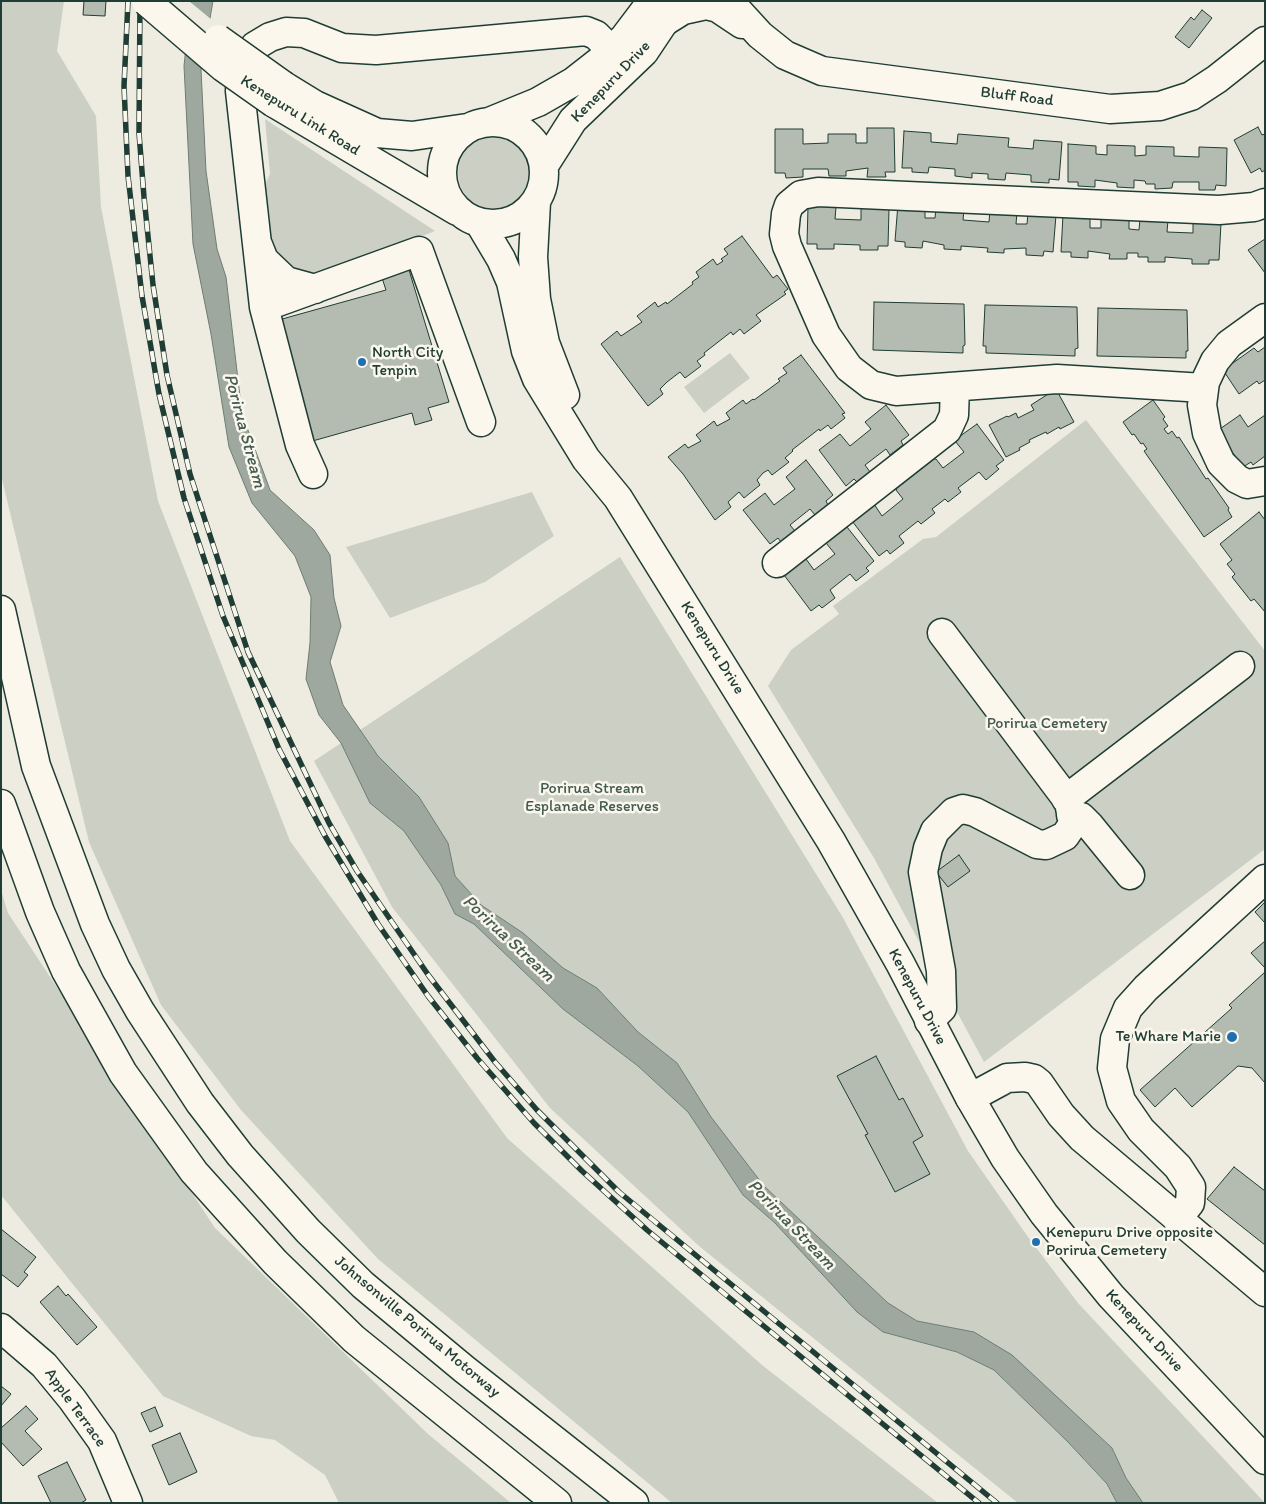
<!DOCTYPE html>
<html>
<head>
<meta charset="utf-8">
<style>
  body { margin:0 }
  #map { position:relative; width:1266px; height:1504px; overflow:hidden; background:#eeece1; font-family:Itim,sans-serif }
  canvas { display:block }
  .frame { position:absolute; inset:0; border:2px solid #1f3d34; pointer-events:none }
</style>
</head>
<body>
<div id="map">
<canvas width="1266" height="1504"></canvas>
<div class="frame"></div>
</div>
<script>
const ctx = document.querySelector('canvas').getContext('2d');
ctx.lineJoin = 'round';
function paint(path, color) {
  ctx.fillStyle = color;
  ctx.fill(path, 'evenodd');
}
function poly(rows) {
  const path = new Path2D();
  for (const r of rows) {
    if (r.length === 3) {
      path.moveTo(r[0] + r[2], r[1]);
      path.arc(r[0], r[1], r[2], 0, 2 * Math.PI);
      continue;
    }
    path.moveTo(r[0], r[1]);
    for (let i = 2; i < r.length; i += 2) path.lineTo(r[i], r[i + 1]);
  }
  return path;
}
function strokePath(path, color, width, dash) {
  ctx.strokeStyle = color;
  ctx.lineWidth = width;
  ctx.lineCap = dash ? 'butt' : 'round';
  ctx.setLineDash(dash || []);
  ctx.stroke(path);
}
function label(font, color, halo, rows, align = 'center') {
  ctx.font = font + ' Itim,sans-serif';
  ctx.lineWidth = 5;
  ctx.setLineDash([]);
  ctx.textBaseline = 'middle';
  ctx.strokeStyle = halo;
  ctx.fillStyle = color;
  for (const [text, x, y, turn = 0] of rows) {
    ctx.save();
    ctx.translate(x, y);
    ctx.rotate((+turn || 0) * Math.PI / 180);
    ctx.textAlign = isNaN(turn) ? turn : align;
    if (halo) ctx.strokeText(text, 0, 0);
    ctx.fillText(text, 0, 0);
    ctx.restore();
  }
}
paint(poly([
  [1,1,64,1,57,51,96,116,101,207,158,501,290,841,507,1138,762,1365,938,1503,672,1503,378,1259,241,1110,161,1005,89,842,1,475],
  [265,119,435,231,321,277,294,273,271,250,262,191,270,174],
  [494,173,36],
  [730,353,750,378,704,413,684,387],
  [1086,420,1265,651,1265,849,984,1062,874,858,768,686,791,650,839,614,833,606,923,539,936,537],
  [532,492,554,536,485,582,390,618,346,547],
  [620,557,842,916,968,1151,1028,1237,1078,1303,1265,1503,1143,1503,1126,1478,1112,1448,974,1332,917,1321,888,1303,764,1186,711,1117,677,1063,638,1032,597,988,563,968,523,933,481,905,455,876,448,843,419,797,378,756,360,730],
  [341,743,370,802,404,831,441,885,455,914,474,924,563,1009,638,1066,688,1112,743,1195,775,1223,883,1332,957,1352,994,1370,1068,1442,1107,1485,1117,1503,1018,1503,699,1246,550,1108,392,907,314,761],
  [1,890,8,913,215,1228,428,1434,511,1503,339,1503,325,1475,275,1440,251,1436,163,1396,1,1195]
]), '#cbcfc4');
const water = poly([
  [191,1,213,1,201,70,206,171,217,249,226,277,242,414,270,490,314,530,330,555,334,598,341,626,330,662,343,705,378,756,419,797,448,843,455,876,481,905,523,933,563,968,597,988,638,1032,677,1063,711,1117,764,1186,888,1303,917,1321,974,1332,1012,1355,1112,1448,1126,1478,1143,1503,1117,1503,1107,1484,1068,1442,994,1370,957,1352,883,1332,857,1312,775,1223,743,1195,688,1112,638,1066,563,1009,474,924,455,914,441,885,404,831,370,803,341,743,319,715,306,679,310,643,311,597,295,556,252,503,229,447,211,334,193,244,184,66,191,1]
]);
paint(water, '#9fa89f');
strokePath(water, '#6c7d74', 1);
paint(poly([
  [189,1,212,20,204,67,183,51]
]), '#eeece1');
const building = poly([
  [84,1,106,1,105,16,83,15,84,1],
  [1202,10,1212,18,1189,48,1175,37,1191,17,1194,20,1202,10],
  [1258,127,1262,135,1265,134,1265,170,1262,172,1260,168,1251,173,1234,140,1258,127],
  [867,128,894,128,895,172,885,172,886,177,867,177,868,168,846,171,846,176,829,176,828,169,803,169,803,177,786,178,785,173,775,173,775,129,803,129,803,144,828,143,828,134,856,134,856,143,867,143,867,128],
  [904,131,931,133,931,142,957,144,958,134,1009,138,1008,147,1033,149,1034,140,1062,142,1059,180,1049,179,1049,183,1031,182,1031,175,1006,173,1005,180,988,179,988,174,972,173,972,178,955,176,955,169,929,167,928,173,912,172,912,168,902,168,904,131],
  [1068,144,1096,146,1096,154,1107,155,1107,145,1135,146,1135,156,1146,155,1146,146,1174,147,1174,156,1199,157,1199,147,1227,148,1226,186,1216,185,1215,190,1199,190,1199,182,1173,182,1172,188,1155,189,1155,184,1146,184,1145,181,1134,180,1134,188,1117,187,1117,183,1095,180,1095,187,1078,186,1078,182,1068,182,1068,144],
  [898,204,925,206,925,218,935,218,936,207,964,209,963,220,989,222,990,210,1017,212,1016,224,1027,224,1028,213,1056,215,1053,252,1044,251,1043,256,1026,255,1026,248,1004,249,1004,253,987,252,988,248,961,246,961,250,944,249,944,245,923,241,922,248,905,247,905,242,895,241,898,204],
  [833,206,836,207,835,219,861,220,861,208,864,207,889,209,888,246,878,246,878,250,860,250,860,245,834,244,834,249,817,249,817,244,807,244,808,207,833,206],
  [1063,215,1090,216,1090,228,1101,228,1101,216,1129,217,1129,229,1139,230,1140,219,1168,220,1167,232,1193,233,1193,221,1221,223,1219,260,1209,260,1209,264,1192,264,1192,259,1178,258,1165,257,1165,262,1148,262,1148,257,1138,257,1138,253,1127,253,1127,259,1109,259,1110,254,1088,251,1088,258,1071,257,1071,252,1061,252,1063,215],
  [742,236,773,278,777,275,788,289,784,292,786,294,756,315,761,321,744,334,740,329,733,335,731,332,704,353,705,355,697,361,701,366,685,378,680,372,667,382,660,389,663,394,648,406,601,344,617,331,621,336,642,322,637,316,655,302,658,307,666,302,667,304,693,284,692,282,699,277,696,272,713,259,717,265,723,261,721,259,728,254,724,249,742,236],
  [1265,239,1265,273,1248,250,1265,239],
  [409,270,449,402,428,408,432,420,415,425,412,413,309,442,275,321,386,290,382,278,409,270],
  [874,302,964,304,965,345,963,346,963,353,873,350,874,302],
  [985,305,1077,307,1078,348,1075,349,1075,356,986,353,986,346,983,346,985,305],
  [1098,308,1187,310,1188,351,1186,351,1186,358,1097,356,1098,308],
  [1265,347,1265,380,1259,384,1257,381,1239,394,1223,370,1254,348,1258,352,1265,347],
  [801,355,845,413,842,414,845,418,831,429,828,425,820,431,819,429,792,450,793,451,785,458,789,462,772,475,768,470,763,473,757,480,760,485,744,498,739,492,728,502,731,507,715,520,683,474,668,457,685,444,688,448,701,441,696,435,714,421,717,426,730,419,726,413,743,400,746,404,753,399,754,400,780,381,778,379,787,373,783,368,801,355],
  [1056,389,1074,422,1060,429,1059,427,1047,434,1046,432,1029,440,1030,442,1019,448,1020,450,1006,457,989,425,1007,416,1008,417,1016,413,1018,418,1034,410,1031,405,1056,389],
  [1153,400,1165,417,1163,419,1168,426,1164,429,1168,434,1172,431,1177,438,1179,437,1206,479,1208,478,1229,508,1228,510,1232,517,1204,537,1144,451,1147,449,1143,443,1141,444,1134,434,1132,435,1123,422,1153,400],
  [886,405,909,435,901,441,903,445,890,455,886,449,865,465,870,472,857,482,854,479,846,486,819,450,840,434,850,446,871,429,865,422,886,405],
  [1240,415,1248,427,1265,415,1265,456,1253,465,1251,462,1243,467,1217,431,1240,415],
  [977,424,1004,460,996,466,999,469,986,480,979,472,958,488,961,492,948,502,945,499,932,509,935,513,921,524,918,521,899,536,904,543,890,554,887,550,879,556,852,521,874,504,882,516,903,499,896,490,897,488,934,459,936,459,943,468,964,452,955,441,956,439,977,424],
  [806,460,833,495,826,501,828,505,815,515,810,509,790,525,795,531,781,542,778,538,770,544,743,510,765,493,774,505,795,489,786,477,806,460],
  [1259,512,1265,520,1265,612,1254,599,1251,601,1232,577,1235,574,1227,564,1232,560,1220,544,1259,512],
  [847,527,874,561,866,568,869,571,856,581,850,574,830,590,835,598,822,608,819,605,811,611,784,575,803,559,806,559,814,570,835,554,826,543,827,541,847,527],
  [959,855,970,871,948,887,936,872,959,855],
  [1265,902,1265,923,1255,912,1265,902],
  [1265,941,1265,968,1251,953,1265,941],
  [1265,972,1265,1083,1252,1068,1238,1066,1192,1107,1175,1088,1155,1107,1140,1090,1232,1008,1229,1005,1265,972],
  [876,1056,899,1100,903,1098,923,1136,913,1142,930,1174,895,1192,865,1135,868,1134,837,1076,876,1056],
  [1234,1167,1265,1191,1265,1245,1207,1199,1234,1167],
  [1,1229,36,1257,24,1272,28,1275,18,1287,1,1274,1,1229],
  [58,1286,66,1296,68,1294,97,1327,77,1345,40,1302,58,1286],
  [1,1386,11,1394,1,1406,1,1386],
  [26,1406,38,1419,25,1431,42,1449,23,1466,1,1442,1,1428,26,1406],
  [155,1407,163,1426,150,1432,141,1413,155,1407],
  [180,1433,197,1472,169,1485,152,1445,180,1433],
  [67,1462,86,1500,81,1503,51,1503,38,1476,67,1462]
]);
paint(building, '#b4bbb0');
strokePath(building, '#1f3d34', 1);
const minor = poly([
  [729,1,760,35,785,55,822,71,1110,109,1160,106,1191,96,1217,79,1265,41],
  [667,20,683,10,706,5,718,8,742,24],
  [258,245,264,260,286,281,315,289],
  [264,307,419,251,481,422],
  [1265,318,1229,344,1215,361,1205,382,1202,405,1207,433,1221,463,1237,479,1247,484,1265,481],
  [1204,388,1057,379,896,391,871,385,849,368,826,335,787,246,784,234,786,214,789,205,801,195,818,192,1219,210,1254,207,1265,203],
  [313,474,300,445,264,307,240,91,241,73,246,58,255,46,270,37,286,32,304,33,342,48,376,50,586,31,596,35,611,50],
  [777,563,947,430,954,415,955,387],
  [1066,799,1240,666],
  [1071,815,1081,817,1090,826,1130,875],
  [929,1021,942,1008,941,971,923,872,928,848,935,831,954,812,963,809,975,812,1037,844,1046,845,1065,836,1073,824,1069,802,942,633],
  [970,1098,1007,1078,1025,1077,1034,1079,1039,1083,1061,1115,1082,1138,1265,1292],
  [1177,1219,1190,1203,1191,1187,1178,1167,1141,1130,1121,1101,1112,1068,1115,1039,1128,1008,1146,988,1265,879],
  [1,1328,44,1365,72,1399,102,1441,128,1503]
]);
const major = poly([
  [284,86,315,105,377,133,412,136,467,128],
  [274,103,457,211],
  [493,173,51],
  [489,122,538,102,573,82,605,57,624,38,652,1],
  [545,164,573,120,644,52,678,1],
  [536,202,533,257,536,299,545,343,565,395],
  [479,222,501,259,511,282,526,351,537,379,586,459,618,498,831,841,900,963,970,1098,1005,1158,1044,1214,1111,1296,1265,1460]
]);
const highway = poly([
  [1,610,36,766,95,924,116,969,140,1011,200,1103,240,1155,308,1231,363,1285,464,1369,634,1503],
  [1,804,40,912,66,971,123,1073,194,1172,275,1262,354,1339,557,1503]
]);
strokePath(minor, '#1f3d34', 31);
strokePath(major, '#1f3d34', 31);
strokePath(highway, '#1f3d34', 31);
strokePath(minor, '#fbf7ec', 28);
strokePath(major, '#fbf7ec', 28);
strokePath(highway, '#fbf7ec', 28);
const rail = poly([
  [128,1,124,86,128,176,142,296,159,394,184,498,223,616,279,749,325,836,378,924,428,996,477,1058,534,1123,582,1171,647,1230,979,1503],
  [140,1,139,133,144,197,153,285,167,375,190,474,248,652,329,823,357,871,429,976,495,1062,537,1110,619,1192,997,1503]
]);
strokePath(rail, '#1f3d34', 5.5);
strokePath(rail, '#fbf7ec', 4, [11]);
const majorBridge = poly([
  [146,1,223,67,274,103],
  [218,39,284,86]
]);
strokePath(majorBridge, '#1f3d34', 31, []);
strokePath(majorBridge, '#fbf7ec', 28);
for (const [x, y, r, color] of [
  [362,362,5,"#1f6fb2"],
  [1232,1037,6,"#1f6fb2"],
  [1036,1242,5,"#1f6fb2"]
]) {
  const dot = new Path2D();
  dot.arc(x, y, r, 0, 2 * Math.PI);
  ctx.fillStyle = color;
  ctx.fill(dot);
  strokePath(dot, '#fbf7ec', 2);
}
label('16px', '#1f3d34', '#fbf7ec', [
  ["Kenepuru Drive",611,82,-46],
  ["Bluff Road",1017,97,7],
  ["Kenepuru Link Road",300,116,32],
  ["Kenepuru Drive",712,648,58],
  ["Kenepuru Drive",917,997,62],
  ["Johnsonville Porirua Motorway",417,1327,40],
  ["Kenepuru Drive",1144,1331,47],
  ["Apple Terrace",75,1408,54]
]);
label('16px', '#1f3d34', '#fbf7ec', [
  ["North City",372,353],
  ["Tenpin",372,371],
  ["Te Whare Marie",1221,1037,"right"],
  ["Kenepuru Drive opposite",1046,1233],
  ["Porirua Cemetery",1046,1251]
], 'left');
label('16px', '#415a51', '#fbf7ec', [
  ["Porirua Cemetery",1047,724],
  ["Porirua Stream",592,789],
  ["Esplanade Reserves",592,807]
]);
label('italic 18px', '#455d54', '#fbf7ec', [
  ["Porirua Stream",244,431,75],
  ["Porirua Stream",508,939,43],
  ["Porirua Stream",791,1225,46]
]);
</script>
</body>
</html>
